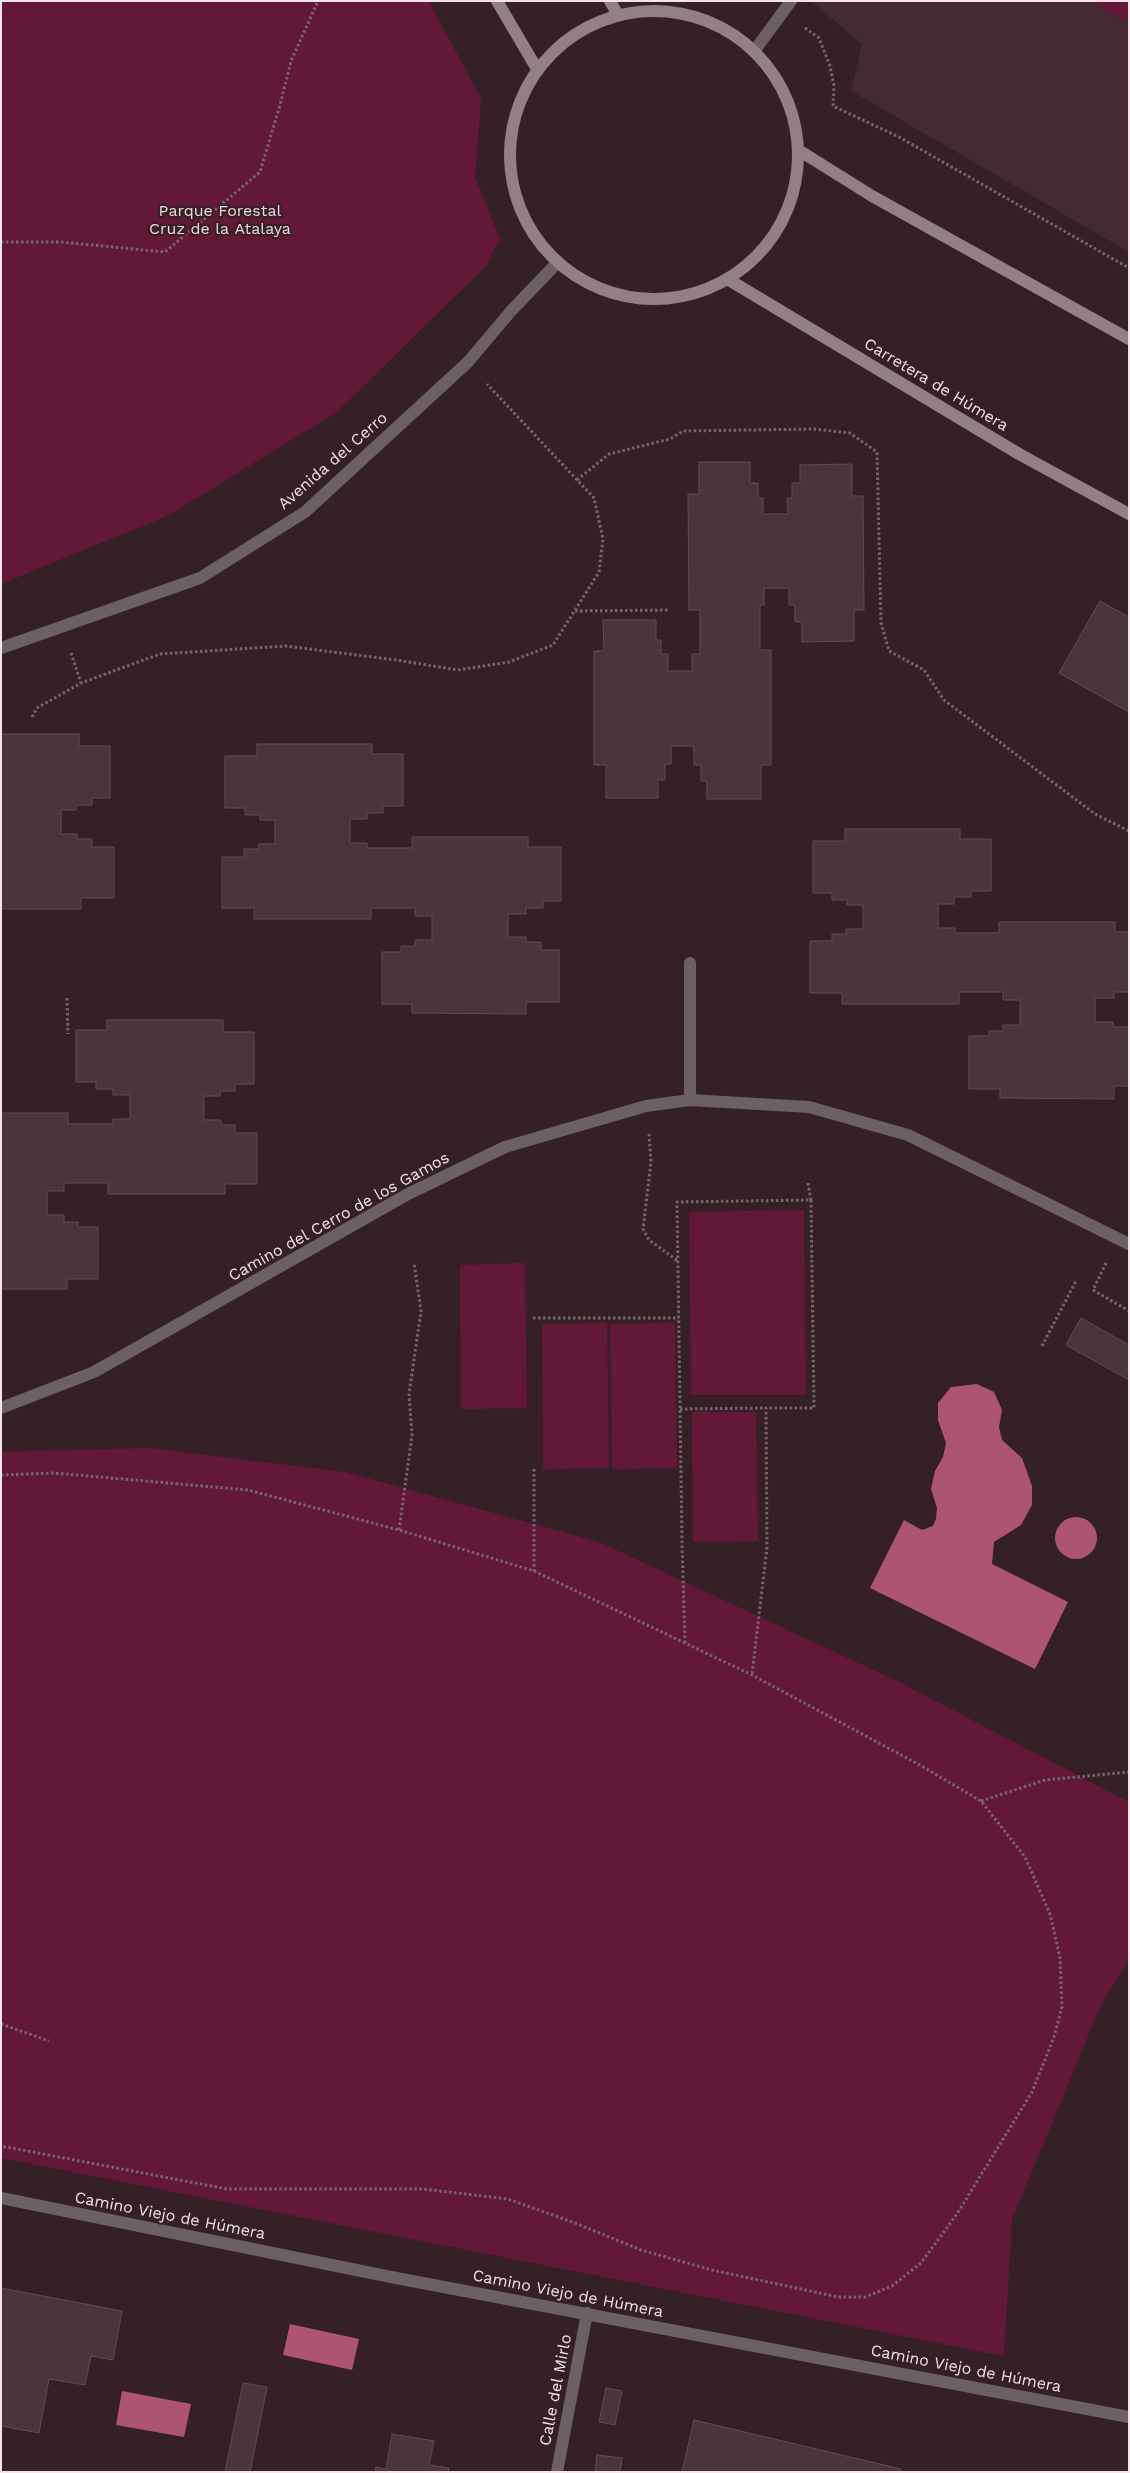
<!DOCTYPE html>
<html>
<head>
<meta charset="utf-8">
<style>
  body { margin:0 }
  #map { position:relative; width:1130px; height:2473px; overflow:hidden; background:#352026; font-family:"Work Sans",sans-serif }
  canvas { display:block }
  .frame { position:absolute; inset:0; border:2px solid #f3e4e8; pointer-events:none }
</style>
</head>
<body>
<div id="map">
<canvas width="1130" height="2473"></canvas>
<div class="frame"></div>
</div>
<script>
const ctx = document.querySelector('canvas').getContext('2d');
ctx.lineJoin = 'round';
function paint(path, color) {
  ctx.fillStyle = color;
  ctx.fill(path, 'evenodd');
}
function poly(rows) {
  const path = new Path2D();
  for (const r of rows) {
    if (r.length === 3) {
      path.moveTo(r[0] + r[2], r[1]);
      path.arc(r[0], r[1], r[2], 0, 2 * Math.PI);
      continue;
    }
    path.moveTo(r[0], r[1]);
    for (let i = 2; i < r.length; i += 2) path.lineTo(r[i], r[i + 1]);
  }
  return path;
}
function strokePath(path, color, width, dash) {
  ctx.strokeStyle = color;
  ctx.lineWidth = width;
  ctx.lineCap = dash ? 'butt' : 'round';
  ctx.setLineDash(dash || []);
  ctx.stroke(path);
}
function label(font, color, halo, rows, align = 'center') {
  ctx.font = font + ' "Work Sans",sans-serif';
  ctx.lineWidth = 4.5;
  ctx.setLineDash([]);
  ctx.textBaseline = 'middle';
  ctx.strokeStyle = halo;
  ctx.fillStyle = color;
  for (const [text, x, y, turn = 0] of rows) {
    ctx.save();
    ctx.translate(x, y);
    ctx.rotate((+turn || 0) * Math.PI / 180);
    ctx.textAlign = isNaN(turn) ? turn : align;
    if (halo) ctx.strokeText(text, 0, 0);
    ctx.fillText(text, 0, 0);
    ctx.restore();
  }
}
paint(poly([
  [811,1,1129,1,1129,252,851,91,862,44]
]), '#452a32');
paint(poly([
  [1,1,429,1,481,99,475,177,500,239,486,266,337,412,169,515,1,584],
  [1090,1,1129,1,1129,23],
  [804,1210,806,1395,691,1395,689,1212],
  [525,1263,527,1408,461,1409,460,1265],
  [607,1323,609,1468,543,1469,542,1324],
  [675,1323,677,1468,612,1469,610,1324],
  [692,1412,756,1412,758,1541,693,1542],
  [150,1448,345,1472,599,1542,899,1682,1129,1802,1129,1959,1100,2007,1012,2220,1004,2356,1,2158,1,1452]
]), '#641837');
paint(poly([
  [977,1384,994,1392,1002,1410,999,1427,1002,1440,1022,1458,1032,1486,1032,1505,1021,1525,994,1542,992,1564,1068,1602,1035,1669,870,1588,904,1520,922,1530,933,1526,936,1519,937,1508,931,1489,935,1471,943,1457,946,1443,938,1420,938,1403,951,1387],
  [1076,1538,21],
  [290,2324,359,2339,352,2370,283,2355],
  [122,2391,191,2404,184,2437,116,2425]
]), '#ad5472');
const building = poly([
  [699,462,750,462,750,483,758,483,758,498,763,498,763,514,788,514,787,498,792,498,792,483,800,483,800,465,852,464,852,496,863,496,864,610,854,610,854,641,802,642,802,622,795,622,795,605,789,605,789,588,764,588,764,605,760,605,760,650,771,650,771,765,761,765,761,799,707,799,707,781,701,781,701,765,694,765,694,746,671,746,671,764,665,764,665,780,658,780,658,798,606,798,606,765,594,765,594,651,604,651,603,620,656,620,656,640,661,640,661,654,668,654,668,671,692,671,692,654,700,654,700,610,689,610,688,494,699,494,699,462],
  [1100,601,1129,617,1129,712,1059,673,1100,601],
  [1,734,79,734,79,746,110,746,110,798,92,798,92,805,76,805,76,810,61,810,61,834,77,834,77,839,92,839,92,847,114,847,114,898,81,898,81,909,1,909,1,734],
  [257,744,372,744,372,754,403,754,403,806,383,806,383,813,367,813,367,819,350,819,350,843,367,843,367,848,412,848,412,837,528,837,528,847,561,847,561,901,543,901,543,908,526,908,526,914,508,914,508,937,526,937,526,942,541,942,541,950,559,950,559,1002,526,1002,526,1014,412,1013,412,1004,382,1004,382,952,401,952,401,946,415,946,415,940,432,940,432,916,415,916,415,908,371,908,371,919,254,919,254,908,222,908,222,857,244,857,244,849,259,849,259,844,275,844,275,820,260,820,260,815,245,815,245,808,225,808,225,756,257,756,257,744],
  [845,829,960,829,960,839,991,839,991,891,971,891,971,897,954,897,954,904,938,904,938,928,955,928,955,933,999,933,999,922,1115,922,1115,932,1129,932,1129,992,1114,992,1114,998,1095,998,1095,1022,1113,1022,1113,1027,1129,1027,1129,1086,1114,1086,1114,1099,1000,1098,1000,1089,969,1089,969,1036,989,1036,989,1031,1003,1031,1003,1025,1020,1025,1020,1000,1003,1000,1003,992,959,992,959,1004,842,1004,842,993,810,993,810,941,832,941,832,934,846,934,846,929,863,929,863,905,847,905,847,900,832,900,832,893,813,893,813,841,845,841,845,829],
  [107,1020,223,1020,223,1032,254,1032,254,1084,235,1084,235,1091,220,1091,220,1096,204,1096,204,1120,221,1120,221,1125,235,1125,235,1133,257,1133,257,1184,225,1184,225,1194,108,1194,108,1183,64,1183,64,1191,47,1191,47,1215,64,1215,64,1222,78,1222,78,1227,98,1227,98,1279,67,1279,67,1289,1,1289,1,1113,68,1113,68,1124,113,1124,113,1119,130,1119,130,1095,113,1095,113,1089,96,1089,96,1082,76,1082,76,1030,107,1030,107,1020],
  [1081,1318,1129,1345,1129,1380,1066,1345,1081,1318],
  [1,2288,122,2311,113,2360,91,2356,85,2385,49,2379,39,2433,1,2426,1,2288],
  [243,2383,267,2387,250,2472,225,2472,243,2383],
  [606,2388,622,2391,615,2425,599,2422,606,2388],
  [694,2420,901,2469,900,2472,682,2472,694,2420],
  [392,2434,434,2441,429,2465,449,2468,448,2472,375,2472,376,2467,386,2469,392,2434],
  [597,2455,622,2458,620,2472,595,2471,597,2455]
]);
paint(building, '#4a353b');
strokePath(building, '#634c52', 1);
strokePath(poly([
  [805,28,819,38,830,66,834,86,833,106,899,137,1129,268],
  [1,242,61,242,165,252,260,172,280,105,291,61,318,1],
  [577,480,609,454,670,439,683,431,814,429,850,433,877,452,881,623,889,651,924,670,944,700,1095,814,1129,831],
  [575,611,670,610],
  [71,653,81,683],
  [32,717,37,708,81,683,160,654,286,646,396,660,458,670,509,662,553,645,599,572,603,539,594,498,487,384],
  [67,998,68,1034],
  [649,1134,651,1162,643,1229,649,1240,678,1261],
  [808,1183,811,1200],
  [1106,1263,1093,1290,1129,1311],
  [533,1318,679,1318],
  [1042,1346,1076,1281],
  [680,1409,766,1408],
  [534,1469,534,1571],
  [1,1475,54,1473,248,1490,399,1530,534,1571,752,1675,918,1764,981,1801,1025,1857,1050,1914,1060,1958,1062,2007,1054,2037,1032,2092,957,2214,921,2263,892,2286,865,2297,838,2297,712,2270,641,2250,575,2223,508,2199,423,2189,227,2189,1,2146],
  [399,1530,412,1435,409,1394,421,1311,414,1263],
  [685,1643,682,1542,677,1202,811,1200,814,1408,766,1408,767,1547,752,1675],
  [981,1801,1045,1780,1129,1772],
  [1,2024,49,2041]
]), '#78656a', 3, [2.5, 2.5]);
strokePath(poly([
  [755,50,791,1],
  [690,963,690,1100]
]), '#6b6063', 12);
strokePath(poly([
  [1,648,200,578,305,512,468,362,511,311,557,263],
  [1,1408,94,1372,408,1194,505,1147,646,1106,690,1100,809,1107,908,1135,1129,1244],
  [1,2198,391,2277,1129,2417],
  [557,2472,587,2313]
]), '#6b6063', 12);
strokePath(poly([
  [497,1,537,69],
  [610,1,618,15],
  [654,155,144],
  [800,151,872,196,1129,339],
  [729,280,1019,454,1129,514]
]), '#928085', 12);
label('16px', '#f0d6dd', '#352026', [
  ["Parque Forestal",220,211],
  ["Cruz de la Atalaya",220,229]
]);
label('16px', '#f3e4e8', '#352026', [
  ["Carretera de Húmera",936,385,31],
  ["Avenida del Cerro",333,461,-41],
  ["Camino del Cerro de los Gamos",339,1217,-29],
  ["Camino Viejo de Húmera",170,2216,11],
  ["Camino Viejo de Húmera",568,2294,11],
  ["Camino Viejo de Húmera",966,2369,11],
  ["Calle del Mirlo",556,2390,-79]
]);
</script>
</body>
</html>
